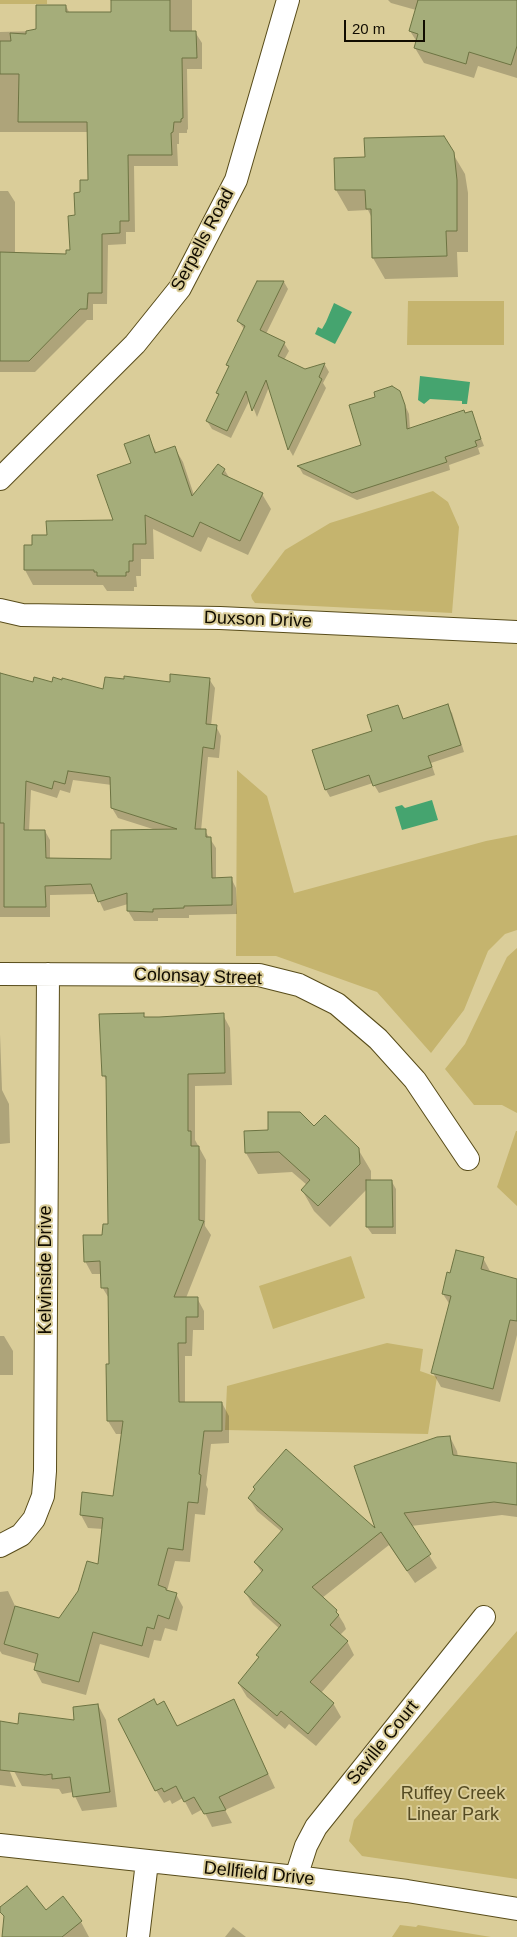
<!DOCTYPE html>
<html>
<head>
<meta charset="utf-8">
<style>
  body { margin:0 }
  #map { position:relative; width:517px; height:1937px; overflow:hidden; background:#dacd99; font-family:Helvetica,sans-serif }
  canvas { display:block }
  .scale { position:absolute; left:344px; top:20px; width:81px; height:22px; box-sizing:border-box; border:2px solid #110c00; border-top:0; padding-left:6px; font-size:15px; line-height:18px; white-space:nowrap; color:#110c00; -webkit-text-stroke:4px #dacd99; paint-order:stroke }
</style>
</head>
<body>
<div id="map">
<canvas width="517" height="1937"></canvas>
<div class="scale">20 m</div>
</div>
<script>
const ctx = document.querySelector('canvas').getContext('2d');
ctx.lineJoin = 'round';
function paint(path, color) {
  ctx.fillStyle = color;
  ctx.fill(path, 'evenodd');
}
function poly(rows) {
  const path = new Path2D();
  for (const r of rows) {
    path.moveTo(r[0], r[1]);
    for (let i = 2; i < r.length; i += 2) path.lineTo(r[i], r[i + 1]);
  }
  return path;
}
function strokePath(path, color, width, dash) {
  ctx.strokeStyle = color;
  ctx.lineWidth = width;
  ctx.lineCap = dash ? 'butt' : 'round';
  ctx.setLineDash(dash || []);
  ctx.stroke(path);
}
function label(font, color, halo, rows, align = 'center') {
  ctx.font = font + ' Helvetica,sans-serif';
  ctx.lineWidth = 4;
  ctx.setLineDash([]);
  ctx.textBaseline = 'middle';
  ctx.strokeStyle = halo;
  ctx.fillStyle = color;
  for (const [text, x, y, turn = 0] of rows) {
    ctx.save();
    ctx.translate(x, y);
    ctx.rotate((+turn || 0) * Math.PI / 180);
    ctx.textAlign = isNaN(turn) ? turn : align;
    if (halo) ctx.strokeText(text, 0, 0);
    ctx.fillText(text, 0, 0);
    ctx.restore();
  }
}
paint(poly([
  [0,0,47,0,47,4,0,4],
  [408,301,504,301,504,345,407,345],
  [433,491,448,502,459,527,452,613,255,603,252,599,251,595,285,550,330,523],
  [237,770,267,796,294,893,486,841,517,835,517,930,505,934,488,951,464,1010,431,1053,377,992,276,956,236,956],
  [517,948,517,1113,502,1105,474,1105,445,1069,465,1044,507,957],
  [516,1131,517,1131,517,1206,497,1187],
  [351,1256,365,1298,273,1329,259,1286],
  [387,1343,423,1349,420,1371,437,1377,428,1434,225,1430,227,1386],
  [517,1631,517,1879,362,1856,349,1841,354,1820],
  [400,1925,416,1927,418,1925,491,1937,392,1937]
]), '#c5b46e');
paint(poly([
  [334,303,352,312,335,344,315,334,318,327,322,329,326,322],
  [420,376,470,382,467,404,462,404,462,401,430,399,424,404,418,400],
  [432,800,438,820,402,830,395,807,402,805,405,808]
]), '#45a46f');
paint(poly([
  [112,0,192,0,192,32,195,32,202,43,202,69,187,69,188,129,187,130,187,133,179,133,179,144,177,144,178,166,134,166,135,232,126,232,126,244,108,245,107,304,93,304,93,320,87,320,35,372,0,372,0,191,8,191,15,202,15,254,67,255,71,252,81,194,89,181,89,132,0,132,0,32,38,31,66,6,70,14,112,14],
  [388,0,517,0,517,78,478,66,474,78,424,63,415,48,417,42,410,31,416,10,391,3],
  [443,137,465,174,468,193,468,252,457,252,458,277,385,279,373,258,372,218,368,210,348,211,336,190,335,159,366,159],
  [284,282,288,289,266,334,284,343,289,351,284,360,305,371,325,365,329,372,323,383,326,388,293,456,289,449,269,387,257,417,250,399,231,438,212,429,207,421,219,397,217,393,229,368,227,365,245,330,238,321],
  [399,392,409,414,410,429,471,412,484,446,478,448,480,454,449,465,450,470,357,500,303,474,299,467,363,446],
  [148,437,157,453,174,447,183,462,194,495,224,469,230,479,262,494,271,509,248,555,208,537,201,552,153,529,154,559,141,559,141,576,136,576,137,587,134,587,134,591,107,591,103,585,33,585,25,570,25,547,34,546,48,536,115,521,132,463],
  [0,677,34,684,53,684,104,691,209,679,215,688,211,726,216,726,221,736,219,758,208,757,201,831,205,831,216,848,216,879,231,878,236,888,237,914,189,915,189,918,158,918,158,921,134,921,128,911,128,904,104,911,96,894,50,895,50,917,0,917],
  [73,780,112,785,112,808,118,818,156,830,112,860,50,860,50,840,45,831,29,831,31,790,57,798,60,790,70,793],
  [447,706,452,713,464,752,431,763,435,775,379,793,373,783,330,797,326,790,398,707,404,720],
  [143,1014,145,1018,223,1015,230,1028,232,1085,195,1086,195,1140,206,1160,205,1226,211,1235,186,1298,197,1298,204,1311,204,1330,193,1330,192,1356,185,1356,185,1403,222,1403,229,1416,229,1443,211,1444,206,1485,208,1489,205,1515,195,1514,190,1562,175,1561,167,1591,176,1594,183,1607,177,1631,165,1628,161,1641,154,1640,149,1658,100,1644,86,1695,42,1683,35,1670,37,1664,2,1654,0,1651,0,1592,8,1591,16,1608,59,1620,99,1566,103,1529,88,1528,81,1515,114,1498,122,1434,116,1434,108,1421,110,1365,110,1300,102,1287,102,1274,92,1274,85,1261,110,1225,107,1082,104,1076],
  [0,1034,2,1090,9,1104,10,1143,0,1144],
  [314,1128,358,1149,371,1171,371,1182,392,1182,396,1189,396,1234,372,1234,367,1227,367,1189,330,1227,314,1211,302,1190,307,1185,292,1172,258,1174,246,1153],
  [483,1258,491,1273,517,1280,517,1335,500,1402,441,1387,433,1373,450,1305,443,1294,451,1274],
  [0,1336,4,1336,13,1351,13,1375,0,1375],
  [450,1437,457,1451,458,1457,517,1464,517,1517,502,1515,411,1526,437,1568,415,1583,389,1545,322,1598,336,1611,344,1624,346,1629,340,1635,347,1641,354,1655,321,1693,333,1703,341,1717,316,1746,289,1724,285,1729,247,1697,239,1684,260,1659,258,1655,280,1629,253,1605,245,1592,262,1573,255,1562,282,1532,257,1511,249,1498,378,1532],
  [234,1701,275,1788,225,1810,232,1823,212,1827,203,1809,192,1815,183,1798,172,1804,170,1800,164,1803,156,1790,157,1706,177,1727],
  [98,1705,106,1720,117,1807,82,1811,73,1792,62,1794,59,1789,22,1786,14,1771],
  [0,1747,16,1787,0,1785],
  [63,1898,81,1922,89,1937,18,1937,0,1910,0,1908,46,1911],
  [233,1927,246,1937,225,1937]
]), '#0003');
const building = poly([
  [111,0,170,0,170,31,196,31,197,58,182,58,183,118,181,119,181,122,174,122,173,132,171,133,172,155,128,155,129,221,120,221,120,233,102,234,102,293,88,293,87,309,80,309,29,361,0,361,0,252,66,254,66,250,70,250,68,216,75,215,74,193,80,192,80,180,88,180,87,122,18,122,19,74,0,74,0,41,11,41,10,33,26,34,26,31,36,29,36,5,66,5,66,12,111,12,111,0],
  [418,0,517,0,517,46,511,65,469,52,466,64,414,48,418,34,409,31,418,0],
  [444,136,454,152,457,180,457,231,446,231,447,256,372,258,371,209,366,209,365,190,335,190,334,158,365,157,364,138,444,136],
  [257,281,284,281,260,330,285,342,278,356,305,369,325,363,319,377,322,379,288,450,266,380,252,411,246,391,227,431,206,421,219,394,216,393,229,366,226,365,245,326,237,321,257,281],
  [392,386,400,391,405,405,407,429,464,410,465,413,472,411,481,439,475,441,477,446,445,457,447,462,352,493,297,466,361,445,349,405,375,397,374,392,392,386],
  [149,435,155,453,175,446,192,496,218,464,225,469,222,474,263,493,240,541,200,522,193,537,145,515,146,544,133,544,133,561,129,561,129,572,126,572,126,576,97,576,97,572,94,572,94,570,24,570,24,545,32,545,32,535,47,535,46,521,113,520,97,475,131,463,124,444,149,435],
  [0,673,33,682,34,677,52,682,53,677,62,680,62,678,103,689,105,677,124,679,124,676,170,682,170,674,210,678,206,724,217,725,214,749,203,747,195,829,206,829,206,837,211,837,212,878,232,877,232,905,184,906,184,908,153,909,153,912,127,911,127,893,98,902,91,884,45,886,46,907,4,907,4,823,0,823,0,673],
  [68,771,110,777,111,808,177,829,111,830,111,859,46,858,45,830,24,830,26,781,52,789,54,781,65,784,68,771],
  [448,704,461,745,428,756,432,767,373,786,369,775,325,790,312,750,372,731,367,715,398,705,403,719,448,704],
  [144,1013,144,1017,159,1017,224,1013,225,1073,188,1074,188,1131,191,1131,191,1146,199,1146,199,1220,204,1221,174,1297,198,1297,198,1317,186,1317,186,1343,178,1343,179,1402,222,1402,222,1431,204,1431,199,1474,201,1475,198,1503,188,1502,183,1550,168,1548,158,1585,166,1588,166,1590,177,1593,169,1619,158,1615,154,1629,147,1627,142,1646,93,1632,79,1682,34,1670,38,1654,4,1644,15,1606,59,1618,78,1591,87,1561,98,1564,103,1518,80,1515,82,1492,113,1496,123,1421,107,1421,106,1364,109,1364,108,1288,101,1288,100,1261,84,1262,83,1235,102,1235,103,1224,108,1224,106,1076,102,1076,99,1014,144,1013],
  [268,1112,300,1112,314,1126,325,1115,359,1148,360,1164,318,1206,301,1190,310,1180,279,1152,245,1153,244,1131,268,1130,268,1112],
  [366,1180,392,1180,393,1227,366,1227,366,1180],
  [456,1250,484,1257,481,1269,517,1279,517,1321,510,1320,493,1389,431,1373,451,1296,442,1294,447,1272,450,1273,456,1250],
  [450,1436,453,1455,517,1463,517,1505,494,1502,404,1513,431,1554,407,1571,381,1532,312,1587,337,1610,336,1612,339,1615,330,1625,348,1641,310,1682,334,1703,308,1734,281,1711,277,1716,238,1683,259,1657,256,1655,281,1625,244,1592,263,1570,254,1562,283,1529,248,1498,255,1489,253,1487,286,1449,375,1528,354,1466,437,1437,450,1436],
  [154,1699,157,1705,164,1701,177,1726,234,1699,268,1774,219,1797,226,1810,204,1814,194,1797,184,1802,176,1786,164,1792,162,1788,155,1791,118,1719,154,1699],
  [98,1704,110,1792,73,1797,70,1777,52,1779,52,1774,45,1775,0,1770,0,1721,18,1724,19,1713,74,1720,73,1707,98,1704],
  [27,1886,46,1910,63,1896,82,1921,62,1937,2,1937,4,1916,0,1912,0,1907,27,1886]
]);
paint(building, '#a5ad7a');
strokePath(building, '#6c7342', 1);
const street = poly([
  [0,479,135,344,180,288,236,180,288,0],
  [0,610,22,615,220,618,517,632],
  [0,974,259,975,299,985,337,1004,378,1039,415,1080,468,1159],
  [0,1546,21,1535,34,1519,43,1496,45,1471,48,974],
  [0,1845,296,1877,407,1891,517,1909],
  [296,1877,306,1846,316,1827,484,1617],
  [138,1937,147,1862]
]);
strokePath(street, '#584c1a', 24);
strokePath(street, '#fff', 22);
label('18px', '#110c00', '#dacd99', [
  ["Serpells Road",203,240,-62],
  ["Duxson Drive",258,620,2],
  ["Colonsay Street",198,977,2],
  ["Kelvinside Drive",46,1270,-90],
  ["Saville Court",383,1743,-51],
  ["Dellfield Drive",259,1874,6]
]);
label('18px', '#554b22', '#dacd99', [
  ["Ruffey Creek",453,1794],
  ["Linear Park",453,1815]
]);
</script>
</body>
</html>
